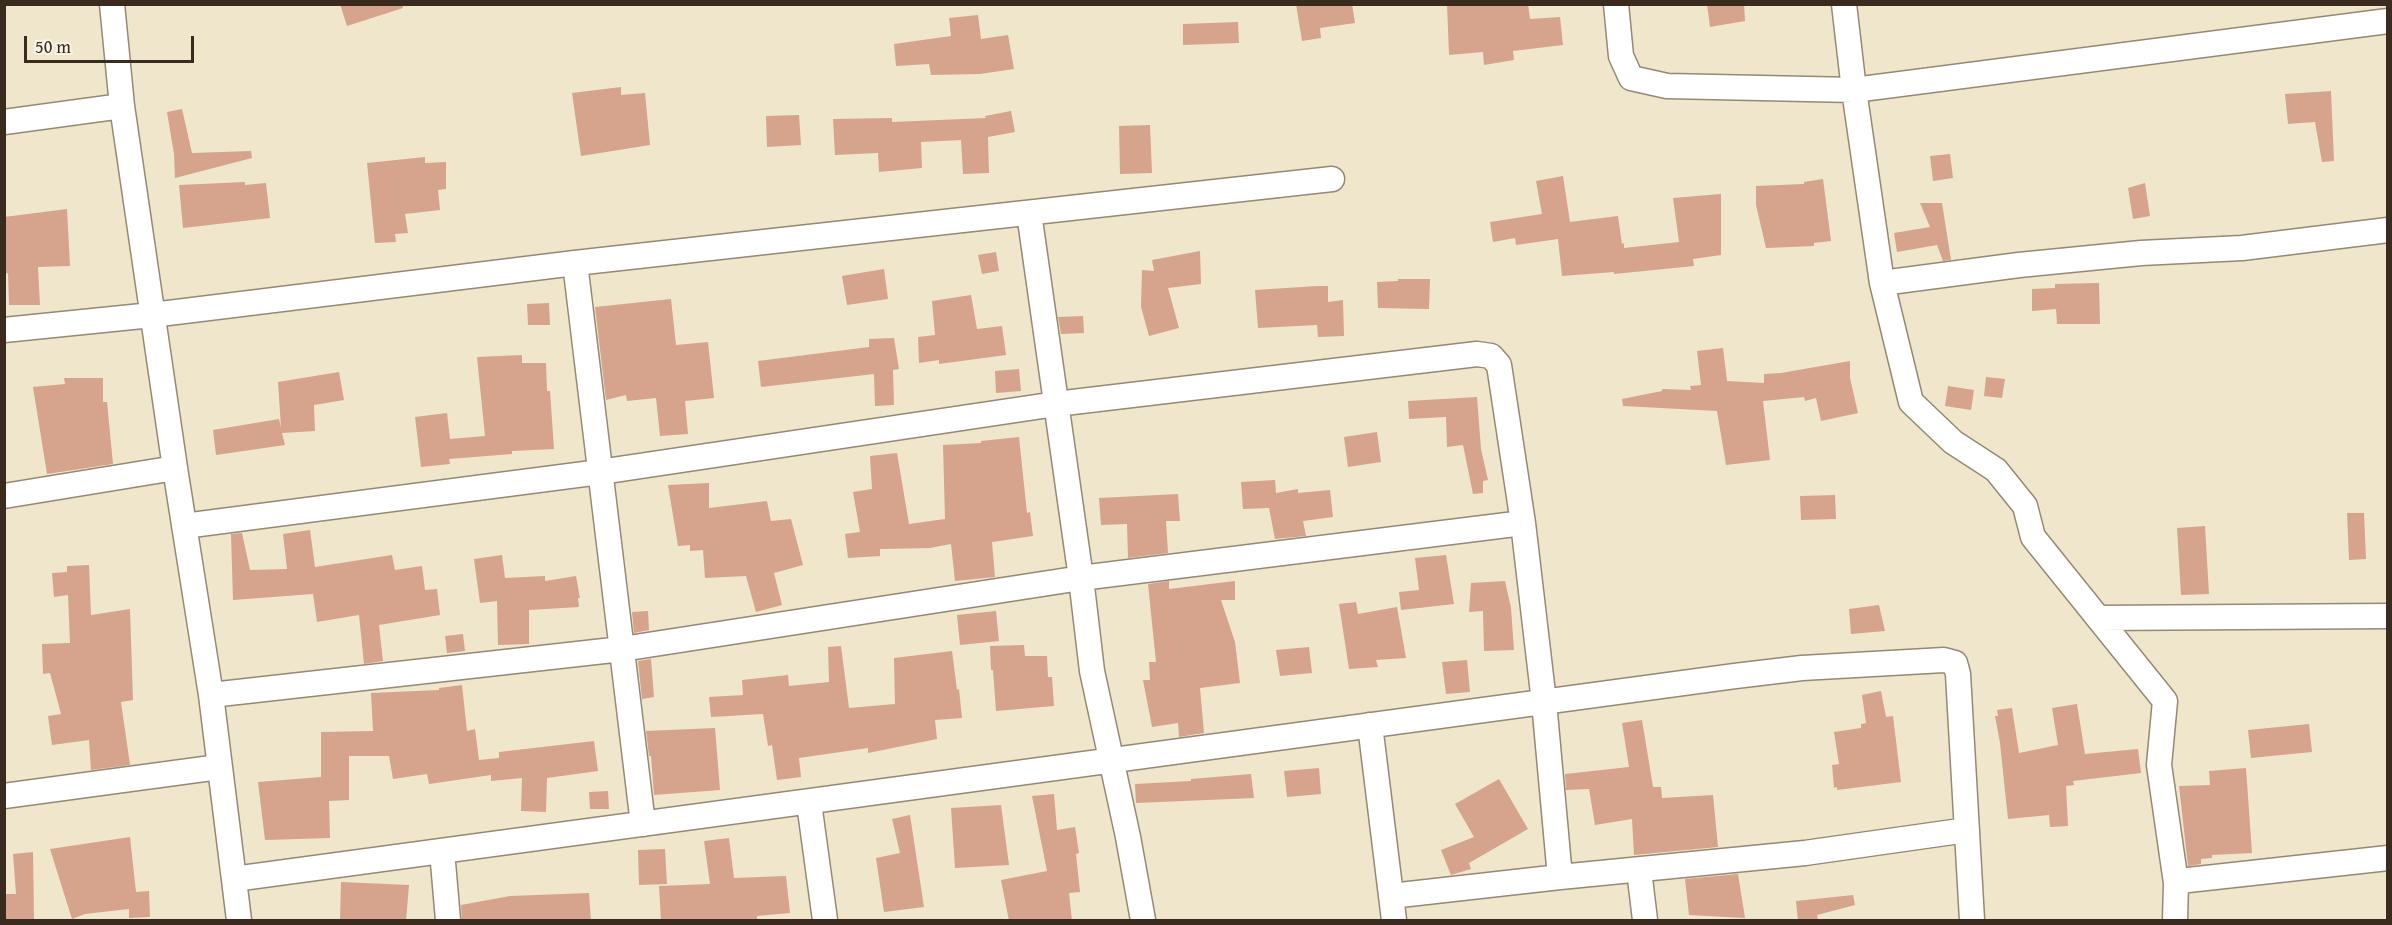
<!DOCTYPE html>
<html>
<head>
<meta charset="utf-8">
<style>
  body { margin:0 }
  #map { position:relative; width:2392px; height:925px; overflow:hidden; background:#f0e6cc; font-family:"Gentium Book Plus",serif }
  canvas { display:block }
  .frame { position:absolute; inset:0; border:6px solid #3b2a1e; pointer-events:none }
  .scale { position:absolute; left:24px; top:36px; width:170px; height:27px; box-sizing:border-box; border:3px solid #3b2a1e; border-top:0; padding-left:8px; font-size:18px; line-height:21px; white-space:nowrap; color:#3b2a1e; -webkit-text-stroke:4px #f7f3e8; paint-order:stroke }
</style>
</head>
<body>
<div id="map">
<canvas width="2392" height="925"></canvas>
<div class="frame"></div>
<div class="scale">50 m</div>
</div>
<script>
const ctx = document.querySelector('canvas').getContext('2d');
ctx.lineJoin = 'round';
function paint(path, color) {
  ctx.fillStyle = color;
  ctx.fill(path, 'evenodd');
}
function poly(rows) {
  const path = new Path2D();
  for (const r of rows) {
    path.moveTo(r[0], r[1]);
    for (let i = 2; i < r.length; i += 2) path.lineTo(r[i], r[i + 1]);
  }
  return path;
}
function strokePath(path, color, width, dash) {
  ctx.strokeStyle = color;
  ctx.lineWidth = width;
  ctx.lineCap = dash ? 'butt' : 'round';
  ctx.setLineDash(dash || []);
  ctx.stroke(path);
}
paint(poly([
  [340,4,402,4,403,8,347,26],
  [1296,4,1352,4,1355,23,1320,28,1321,38,1302,41],
  [1447,4,1528,4,1530,19,1560,17,1563,45,1513,51,1514,60,1484,65,1483,52,1449,55],
  [1707,4,1744,4,1745,21,1710,27],
  [978,15,981,39,1008,35,1014,69,980,74,931,75,929,64,896,66,894,44,951,36,949,18],
  [1238,22,1239,43,1183,45,1183,24],
  [621,87,621,95,645,93,650,145,581,156,572,93],
  [2331,91,2334,161,2322,162,2315,122,2288,124,2285,94],
  [182,109,192,153,251,151,252,158,175,178,174,154,167,112],
  [1011,111,1015,132,988,137,989,173,963,174,961,140,921,142,922,168,879,172,878,153,835,155,833,119,892,118,892,122,986,118,985,116],
  [799,115,801,145,767,147,766,116],
  [1150,125,1152,173,1120,174,1119,126],
  [1950,154,1953,178,1933,181,1930,156],
  [425,157,425,163,446,162,446,189,438,190,440,210,405,214,408,233,395,234,396,242,375,243,367,163],
  [1563,176,1570,222,1618,216,1622,244,1624,243,1624,248,1679,242,1673,198,1721,194,1721,255,1693,259,1694,266,1614,274,1614,272,1562,276,1558,239,1516,245,1515,238,1493,242,1490,222,1542,214,1536,181],
  [1823,179,1831,241,1814,243,1814,246,1766,248,1756,205,1756,186,1804,184,1804,182],
  [245,182,245,185,266,183,270,218,183,228,179,185],
  [2145,183,2150,216,2133,219,2128,188],
  [1920,203,1942,203,1951,260,1943,261,1937,245,1897,252,1894,233,1930,227],
  [67,209,70,266,38,267,40,305,9,305,8,273,4,274,4,217],
  [1200,251,1201,284,1168,288,1179,328,1149,336,1141,307,1142,270,1154,271,1152,260],
  [996,252,999,271,982,274,978,255],
  [884,269,888,299,847,305,842,276],
  [1398,279,1430,279,1429,309,1378,308,1377,282,1398,281],
  [2099,283,2100,324,2057,324,2056,309,2032,311,2032,289,2055,288,2055,284],
  [1317,286,1328,286,1328,302,1343,300,1344,336,1318,337,1317,325,1258,328,1255,290],
  [971,295,977,329,1002,326,1006,355,939,364,939,360,919,363,918,337,935,335,932,301],
  [671,299,676,345,708,342,714,398,685,401,688,434,660,436,656,398,627,401,626,395,606,400,595,307],
  [549,303,550,325,528,325,527,304],
  [1083,316,1084,333,1061,334,1058,317],
  [894,338,899,369,893,370,894,405,875,406,874,374,761,387,758,361,869,347,869,339],
  [1723,348,1727,381,1764,383,1764,374,1781,373,1850,361,1850,378,1858,413,1821,421,1816,398,1805,401,1804,397,1763,401,1770,460,1726,465,1717,411,1623,406,1622,399,1662,391,1662,389,1691,390,1690,386,1701,385,1697,351],
  [522,355,522,363,546,363,547,391,550,391,554,449,512,451,512,454,449,459,450,464,421,467,415,417,447,413,450,439,485,436,477,357],
  [1019,369,1021,391,996,393,995,371],
  [339,372,344,400,314,405,315,431,282,433,285,445,216,455,213,430,279,419,281,428,278,382],
  [1986,377,2005,379,2002,398,1984,396],
  [64,378,103,378,103,402,107,402,113,464,47,474,33,387,65,384],
  [1948,386,1974,390,1971,410,1945,406],
  [1477,397,1481,449,1488,480,1483,481,1483,493,1473,494,1463,445,1447,447,1446,417,1409,419,1408,401],
  [1377,432,1381,462,1348,467,1344,437],
  [1019,437,1027,513,1030,512,1033,536,992,542,995,577,955,581,951,544,930,548,880,549,880,556,848,558,845,534,860,532,853,492,872,489,870,456,897,453,909,524,945,519,943,445,981,443,981,441],
  [1275,480,1276,493,1298,489,1298,493,1330,490,1333,517,1303,521,1306,536,1275,539,1269,508,1243,509,1241,482],
  [709,483,709,508,767,501,771,521,791,519,803,565,774,573,782,605,756,612,746,576,705,578,703,550,690,551,690,545,678,546,668,485],
  [1178,494,1180,521,1166,521,1168,553,1128,558,1127,524,1101,525,1099,498],
  [1835,495,1836,519,1801,520,1800,496],
  [2347,513,2364,513,2366,559,2349,560],
  [2205,526,2209,594,2181,595,2177,528],
  [310,530,315,567,392,555,395,570,422,566,425,590,437,589,440,615,379,625,383,661,364,664,359,615,317,622,313,594,233,600,231,534,242,533,250,570,287,569,283,534],
  [502,555,505,578,545,576,545,581,576,576,580,598,578,598,579,607,529,610,529,644,498,645,497,601,480,603,474,559],
  [1446,555,1454,604,1401,610,1399,592,1419,590,1415,558],
  [89,565,91,615,130,609,133,700,121,702,130,765,91,770,89,740,52,745,48,716,61,714,50,673,43,674,42,644,70,643,68,595,54,597,52,573,67,572,67,566],
  [1169,581,1169,589,1235,581,1235,600,1221,600,1235,642,1240,683,1200,688,1204,733,1179,737,1178,723,1152,727,1143,680,1150,680,1149,662,1156,662,1148,584],
  [1505,581,1511,608,1514,650,1484,651,1483,611,1469,612,1471,583],
  [1356,602,1358,614,1397,607,1406,658,1376,660,1378,667,1349,669,1339,604],
  [1879,605,1885,631,1851,634,1849,609],
  [648,611,649,630,634,633,632,612],
  [996,611,999,641,960,645,957,615],
  [463,634,465,651,447,653,445,636],
  [1024,645,1025,656,1047,656,1048,677,1052,677,1054,706,996,711,993,670,991,670,990,646],
  [841,646,849,708,895,704,894,658,952,651,957,690,959,689,962,718,935,720,937,739,868,753,868,748,799,758,801,777,777,780,772,745,768,746,763,714,711,717,709,697,743,695,742,680,788,675,789,686,829,682,828,647],
  [1309,647,1312,673,1280,676,1276,650],
  [651,659,654,697,642,699,638,661],
  [1467,660,1470,692,1446,694,1442,662],
  [462,685,467,731,475,729,479,760,499,758,499,752,594,741,598,771,547,778,546,812,521,811,522,778,491,781,491,775,429,784,427,774,393,779,389,756,349,756,349,800,329,801,330,838,265,840,258,782,321,777,321,732,373,731,371,693,439,690,439,688],
  [1881,691,1886,717,1893,716,1901,782,1837,790,1837,787,1834,788,1832,765,1839,764,1834,732,1861,728,1861,724,1866,723,1862,695],
  [2077,704,2085,754,2138,749,2141,773,2073,781,2074,785,2066,786,2068,826,2050,827,2049,815,2008,819,2000,743,1995,716,1998,716,1997,710,2012,708,2019,753,2058,745,2052,708],
  [1642,720,1653,787,1661,787,1662,798,1713,795,1718,847,1634,855,1632,819,1595,825,1589,789,1566,790,1565,774,1629,767,1622,723],
  [2309,724,2312,752,2251,758,2248,730],
  [715,728,720,790,654,795,651,756,649,756,646,731],
  [1319,768,1321,794,1287,797,1284,771],
  [2246,768,2252,853,2212,855,2212,858,2201,859,2201,864,2188,866,2179,786,2210,785,2209,771],
  [1251,774,1254,798,1136,803,1135,784,1191,781,1191,779],
  [1499,779,1528,829,1469,863,1471,869,1451,875,1441,850,1474,837,1455,804],
  [608,791,609,809,590,809,589,792],
  [1054,794,1057,830,1075,827,1079,853,1076,854,1080,892,1069,893,1072,921,1009,921,1001,880,1047,871,1032,796],
  [1001,805,1009,865,955,868,951,808],
  [910,815,924,907,884,912,876,858,900,853,892,819],
  [130,837,136,892,149,891,150,917,129,918,129,909,85,914,72,919,50,849],
  [729,838,734,878,786,876,790,913,757,916,757,921,661,921,659,886,710,884,704,841],
  [665,849,667,884,639,885,638,850],
  [33,852,34,919,4,920,4,894,16,894,13,854],
  [1738,874,1745,918,1689,915,1685,879],
  [341,882,409,885,406,921,340,921],
  [589,893,591,921,462,921,461,905,510,896],
  [1853,895,1855,905,1817,915,1818,921,1798,921,1796,901]
]), '#d6a38d');
const minor = poly([
  [112,4,122,106,175,468,211,695,239,920],
  [1616,4,1621,56,1631,78,1667,86,1854,90,2388,21],
  [1844,4,1854,90,1882,283,1911,402,1953,442,1996,470,2025,506,2033,537,2165,701,2159,765,2176,883,2188,880,2388,858],
  [4,122,122,106],
  [1029,213,1081,578,1092,671,1128,837,1143,920],
  [575,263,643,824],
  [1882,283,2019,265,2141,253,2242,248,2388,230],
  [4,330,152,315,575,263,1332,179],
  [4,496,175,468],
  [184,526,600,472,1056,404,1477,354,1491,356,1499,365,1523,523,1544,702,1560,877],
  [2100,618,2388,616],
  [211,695,622,649,1081,578,1523,523],
  [1370,725,1394,920],
  [4,796,219,767],
  [809,803,825,920],
  [442,851,448,920],
  [1639,870,1645,920],
  [234,879,1735,676,1802,668,1944,660,1955,663,1958,674,1972,920],
  [1391,896,1560,877,1805,853,1967,830],
  [2175,920,2176,883]
]);
strokePath(minor, '#968875', 27);
strokePath(minor, '#fff', 24);
</script>
</body>
</html>
